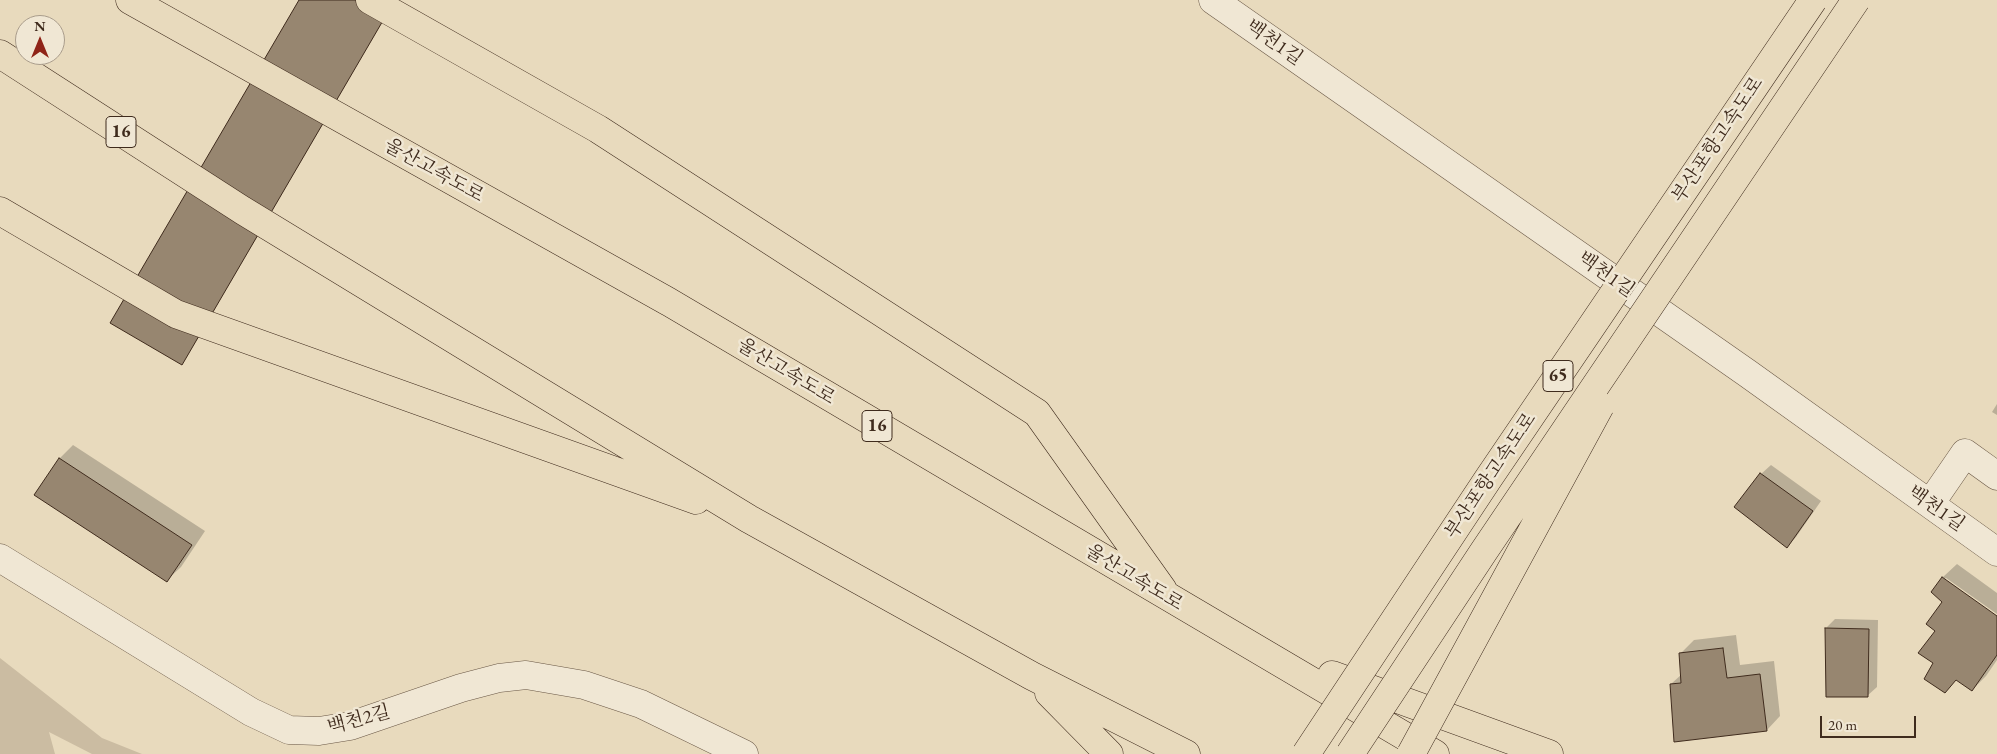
<!DOCTYPE html>
<html>
<head>
<meta charset="utf-8">
<style>
  body { margin:0 }
  #map { position:relative; width:1997px; height:754px; overflow:hidden; background:#e8dabd; font-family:"EB Garamond",serif }
  canvas { display:block }
  .north { position:absolute; left:15px; top:15px; width:50px; height:50px; box-sizing:border-box; background:#f0e7d4; border:1px solid #a99c8b; border-radius:50%; rotate:0deg; font-size:14px; font-weight:700; line-height:20px; text-align:center; color:#3f2b1d }
  .north::after { content:''; display:block; margin:auto; width:18px; height:22px; background:#8f2418; clip-path:polygon(50% 0,100% 100%,50% 72%,0 100%) }
  .scale { position:absolute; left:1820px; top:716px; width:96px; height:22px; box-sizing:border-box; border:2px solid #3f2b1d; border-top:0; padding-left:6px; font-size:15px; line-height:18px; white-space:nowrap; color:#3f2b1d; -webkit-text-stroke:4px #f0e7d4; paint-order:stroke }
</style>
</head>
<body>
<div id="map">
<canvas width="1997" height="754"></canvas>
<div class="north">N</div>
<div class="scale">20 m</div>
</div>
<script>
const ctx = document.querySelector('canvas').getContext('2d');
ctx.lineJoin = 'round';
function paint(path, color) {
  ctx.fillStyle = color;
  ctx.fill(path, 'evenodd');
}
function poly(rows) {
  const path = new Path2D();
  for (const r of rows) {
    path.moveTo(r[0], r[1]);
    for (let i = 2; i < r.length; i += 2) path.lineTo(r[i], r[i + 1]);
  }
  return path;
}
function strokePath(path, color, width, dash) {
  ctx.strokeStyle = color;
  ctx.lineWidth = width;
  ctx.lineCap = dash ? 'butt' : 'round';
  ctx.setLineDash(dash || []);
  ctx.stroke(path);
}
function label(font, color, halo, rows, align = 'center') {
  ctx.font = font + ' "EB Garamond","Noto Serif KR",serif';
  ctx.lineWidth = 5;
  ctx.setLineDash([]);
  ctx.textBaseline = 'middle';
  ctx.strokeStyle = halo;
  ctx.fillStyle = color;
  for (const [text, x, y, turn = 0] of rows) {
    ctx.save();
    ctx.translate(x, y);
    ctx.rotate((+turn || 0) * Math.PI / 180);
    ctx.textAlign = isNaN(turn) ? turn : align;
    if (halo) ctx.strokeText(text, 0, 0);
    ctx.fillText(text, 0, 0);
    ctx.restore();
  }
}
paint(poly([
  [0,658,102,738,142,754,92,754,49,732,55,754,0,754]
]), '#cbbca2');
paint(poly([
  [300,0,395,0,186,358,182,363],
  [1997,404,1997,415,1992,412],
  [73,445,205,531,181,567,167,580,36,494,60,458],
  [1771,465,1821,501,1796,537,1787,547,1761,474],
  [1957,564,1997,593,1997,614,1946,578,1945,579,1997,617,1997,660,1986,676,1972,690,1957,679,1945,692,1935,662,1937,631,1944,601,1933,592,1943,577],
  [1835,619,1878,620,1877,687,1867,696,1826,628],
  [1736,635,1740,665,1774,661,1780,716,1767,730,1671,684,1682,674,1680,654,1694,640]
]), '#0003');
const building = poly([
  [299,0,395,0,182,365,110,323,299,0],
  [59,458,192,545,167,582,34,495,59,458],
  [1760,473,1813,511,1787,548,1734,507,1760,473],
  [1942,577,1997,616,1997,655,1972,691,1956,680,1945,693,1924,679,1933,663,1918,653,1935,631,1926,624,1942,602,1931,592,1942,577],
  [1825,628,1869,629,1868,697,1826,697,1825,628],
  [1723,648,1727,678,1760,674,1767,731,1674,742,1670,684,1681,683,1679,653,1723,648]
]);
paint(building, '#978670');
strokePath(building, '#3f2b1d', 1);
const street = poly([
  [1213,0,1747,373,1997,552],
  [1930,504,1965,453,1997,476],
  [0,558,251,712,289,730,319,731,350,726,461,688,499,678,526,675,584,685,641,704,744,754]
]);
const highway = poly([
  [130,0,669,302,1435,754],
  [370,0,598,129,1037,413,1163,590],
  [0,54,242,210,749,519,1032,676,1186,754],
  [0,211,176,314,696,500],
  [1332,675,1549,754],
  [1049,693,1109,754]
]);
strokePath(street, '#695745', 29);
strokePath(highway, '#3f2b1d', 29);
strokePath(street, '#f0e7d4', 28);
strokePath(highway, '#e8dabd', 28);
const highwayBridge = poly([
  [1306,754,1488,479,1813,0],
  [1350,754,1484,551,1856,0],
  [1411,754,1600,406]
]);
strokePath(highwayBridge, '#3f2b1d', 29, []);
strokePath(highwayBridge, '#e8dabd', 28);
for (const [x, y, w] of [
  [121,132,30],
  [1558,376,30],
  [877,426,30]
]) {
  const box = new Path2D();
  box.roundRect(x - w / 2, y - 15.5, w, 31, 4);
  ctx.fillStyle = '#f0e7d4';
  ctx.fill(box);
  strokePath(box, '#3f2b1d', 1);
}
label('bold 18px', '#3f2b1d', null, [
  ["16",121,132],
  ["65",1558,376],
  ["16",877,426]
]);
label('19px', '#3f2b1d', '#f0e7d4', [
  ["백천1길",1274,43,35],
  ["부산포항고속도로",1718,140,-56],
  ["울산고속도로",434,171,29],
  ["백천1길",1606,275,35],
  ["울산고속도로",786,372,31],
  ["부산포항고속도로",1491,476,-56],
  ["백천1길",1936,509,35],
  ["울산고속도로",1134,578,31],
  ["백천2길",359,720,-15]
]);
</script>
</body>
</html>
